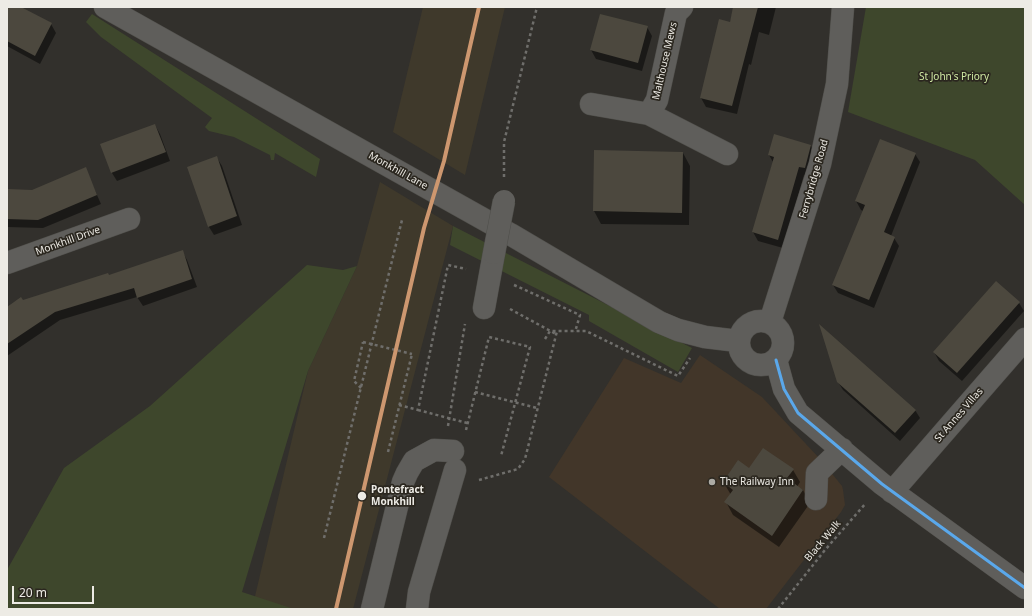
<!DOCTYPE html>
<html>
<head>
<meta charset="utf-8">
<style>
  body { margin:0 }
  #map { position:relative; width:1032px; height:616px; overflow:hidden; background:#32302c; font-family:"Noto Sans",sans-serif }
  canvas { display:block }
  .frame { position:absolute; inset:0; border:8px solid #edebe5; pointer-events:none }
  .scale { position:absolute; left:12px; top:586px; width:82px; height:18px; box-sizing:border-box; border:2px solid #edebe5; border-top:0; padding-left:5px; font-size:12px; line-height:14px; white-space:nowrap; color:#edebe5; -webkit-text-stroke:3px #2b271f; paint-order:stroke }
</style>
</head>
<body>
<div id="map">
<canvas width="1032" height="616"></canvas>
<div class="frame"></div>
<div class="scale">20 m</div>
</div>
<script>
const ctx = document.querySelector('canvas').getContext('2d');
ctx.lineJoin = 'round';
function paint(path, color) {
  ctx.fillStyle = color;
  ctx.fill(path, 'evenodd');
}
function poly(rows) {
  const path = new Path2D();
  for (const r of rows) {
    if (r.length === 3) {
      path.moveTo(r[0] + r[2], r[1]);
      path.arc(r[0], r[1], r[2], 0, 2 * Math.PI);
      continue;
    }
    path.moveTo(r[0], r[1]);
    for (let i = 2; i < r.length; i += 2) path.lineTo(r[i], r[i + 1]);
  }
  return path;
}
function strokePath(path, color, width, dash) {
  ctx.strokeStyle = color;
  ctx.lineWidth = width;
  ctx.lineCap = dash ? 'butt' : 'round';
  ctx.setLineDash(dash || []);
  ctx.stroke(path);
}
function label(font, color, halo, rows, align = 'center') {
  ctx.font = font + ' "Noto Sans",sans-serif';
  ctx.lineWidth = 3.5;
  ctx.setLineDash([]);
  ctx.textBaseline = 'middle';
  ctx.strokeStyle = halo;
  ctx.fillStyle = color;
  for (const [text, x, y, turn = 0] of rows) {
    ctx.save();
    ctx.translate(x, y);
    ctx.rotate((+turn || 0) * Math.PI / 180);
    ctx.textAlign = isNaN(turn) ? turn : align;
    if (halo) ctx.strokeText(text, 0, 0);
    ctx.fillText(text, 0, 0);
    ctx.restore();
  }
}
paint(poly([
  [700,355,762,397,820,459,842,486,843,490,845,505,841,512,766,609,720,609,549,477,624,358,681,383]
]), '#423629');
paint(poly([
  [423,7,505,7,465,175,393,132],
  [380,182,453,226,353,609,252,609,308,371,357,266]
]), '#3f392b');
paint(poly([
  [866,7,1025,7,1025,205,975,160,848,112],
  [92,14,320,159,316,177,275,153,274,160,271,160,270,155,234,137,209,131,205,127,212,118,101,37,86,22],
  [453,226,692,348,678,372,589,321,589,315,450,245],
  [307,265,343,270,357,266,308,371,242,592,291,608,291,609,7,609,7,570,64,468,150,406]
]), '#3e472c');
paint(poly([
  [7,7,19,7,51,24,56,33,40,64,7,46],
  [734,7,776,7,769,35,759,32,751,65,749,64,737,114,706,107,701,98,730,23],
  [647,27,652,36,642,71,596,59,591,50],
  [155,125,160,134,170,161,117,181,112,173,101,145],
  [811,146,816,155,809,177,804,175,783,248,758,241,753,232,773,162,769,155],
  [595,151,683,153,690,166,689,225,601,224,594,211],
  [915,154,920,162,891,236,894,238,899,246,874,308,838,293,833,285,863,211,861,210,856,201],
  [217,158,222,166,242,225,214,235,209,227],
  [85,168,101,204,43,228,7,227,7,190,32,191],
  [182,251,187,260,197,287,143,306,137,297,60,320,7,356,7,308,23,301,109,276],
  [1019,303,1024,311,962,381,939,361,934,352],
  [838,382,915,410,920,418,900,441,843,390],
  [749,469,793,470,800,482,797,487,803,490,810,503,779,547,733,515,726,502,731,495,724,483]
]), '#0007');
paint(poly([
  [7,7,21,7,52,23,35,56,7,41],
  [733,7,758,7,732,106,700,98,719,19,730,22],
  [600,14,648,26,638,63,590,50],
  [155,124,166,152,111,173,100,144],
  [774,134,811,145,805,168,799,167,778,240,752,232,774,157,768,155],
  [880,139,916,153,884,232,895,237,869,300,832,285,865,205,855,201],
  [594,150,683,152,682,213,593,211],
  [217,156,237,216,208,227,187,167],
  [86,167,97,195,38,220,7,219,7,189,32,190],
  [183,250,192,279,137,298,134,288,55,312,7,344,7,307,21,297,23,300,108,273,109,275],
  [996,281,1020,302,957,373,933,352],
  [819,324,916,410,895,433,837,382],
  [763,448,794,469,787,478,803,490,772,536,724,502,733,490,723,482,738,460,749,468]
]), '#4c483e');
const minor = poly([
  [105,7,510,234,659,322,678,330,705,337,738,341],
  [591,104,649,114,727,154],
  [649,114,657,100,676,13,682,7],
  [7,263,129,219],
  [484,308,494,253],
  [761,343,22],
  [770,322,820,164,837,84,843,7],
  [776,360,784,389,798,413,882,484,1025,588],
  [892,492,1025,339],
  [816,499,817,473,842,449],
  [372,609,403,482,407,473,414,461,434,450,453,451],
  [417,609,419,592,455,470]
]);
strokePath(minor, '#504f4b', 23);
strokePath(poly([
  [504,177,504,142,537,7],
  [514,285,580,315,575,332],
  [510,309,556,334],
  [545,339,550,331,586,331,678,376,690,358],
  [361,388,354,381,363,342],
  [475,392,537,408],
  [399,405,418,410,448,265,466,269],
  [418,410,467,423],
  [448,426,465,324],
  [466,430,489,337,530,347,501,456],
  [388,452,412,354],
  [479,480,518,469,525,459,557,331],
  [324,538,402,220],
  [778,609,825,550,866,503]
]), '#6f6e6b', 2.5, [3, 3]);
strokePath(minor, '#5f5e5b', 22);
const minorBridge = poly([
  [494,253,504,201]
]);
strokePath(minorBridge, '#504f4b', 23, []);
strokePath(poly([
  [363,342,412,354]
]), '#6f6e6b', 2.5, [3, 3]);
strokePath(minorBridge, '#5f5e5b', 22);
strokePath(poly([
  [776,360,784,389,798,413,882,484,1025,588]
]), '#5aa8eb', 3);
strokePath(poly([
  [336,609,424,228,444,161,479,7]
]), '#cd976f', 4);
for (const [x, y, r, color] of [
  [712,482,4,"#acaaa4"],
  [362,496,5,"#edebe5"]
]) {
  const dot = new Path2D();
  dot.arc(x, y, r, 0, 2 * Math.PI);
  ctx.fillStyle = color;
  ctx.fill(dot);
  strokePath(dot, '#2b271f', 1.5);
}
label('10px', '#edebe5', '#2b271f', [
  ["Malthouse Mews",665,61,-77],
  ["Monkhill Lane",398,171,29],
  ["Ferrybridge Road",814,179,-74],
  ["Monkhill Drive",68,241,-20],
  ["St Annes Villas",959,415,-49],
  ["Black Walk",823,541,-50]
]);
label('10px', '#d0e9a3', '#2b271f', [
  ["St John's Priory",954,77]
]);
label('10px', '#edebe5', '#2b271f', [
  ["The Railway Inn",720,482]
], 'left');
label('bold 10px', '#edebe5', '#2b271f', [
  ["Pontefract",371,490],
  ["Monkhill",371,502]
], 'left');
</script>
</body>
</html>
